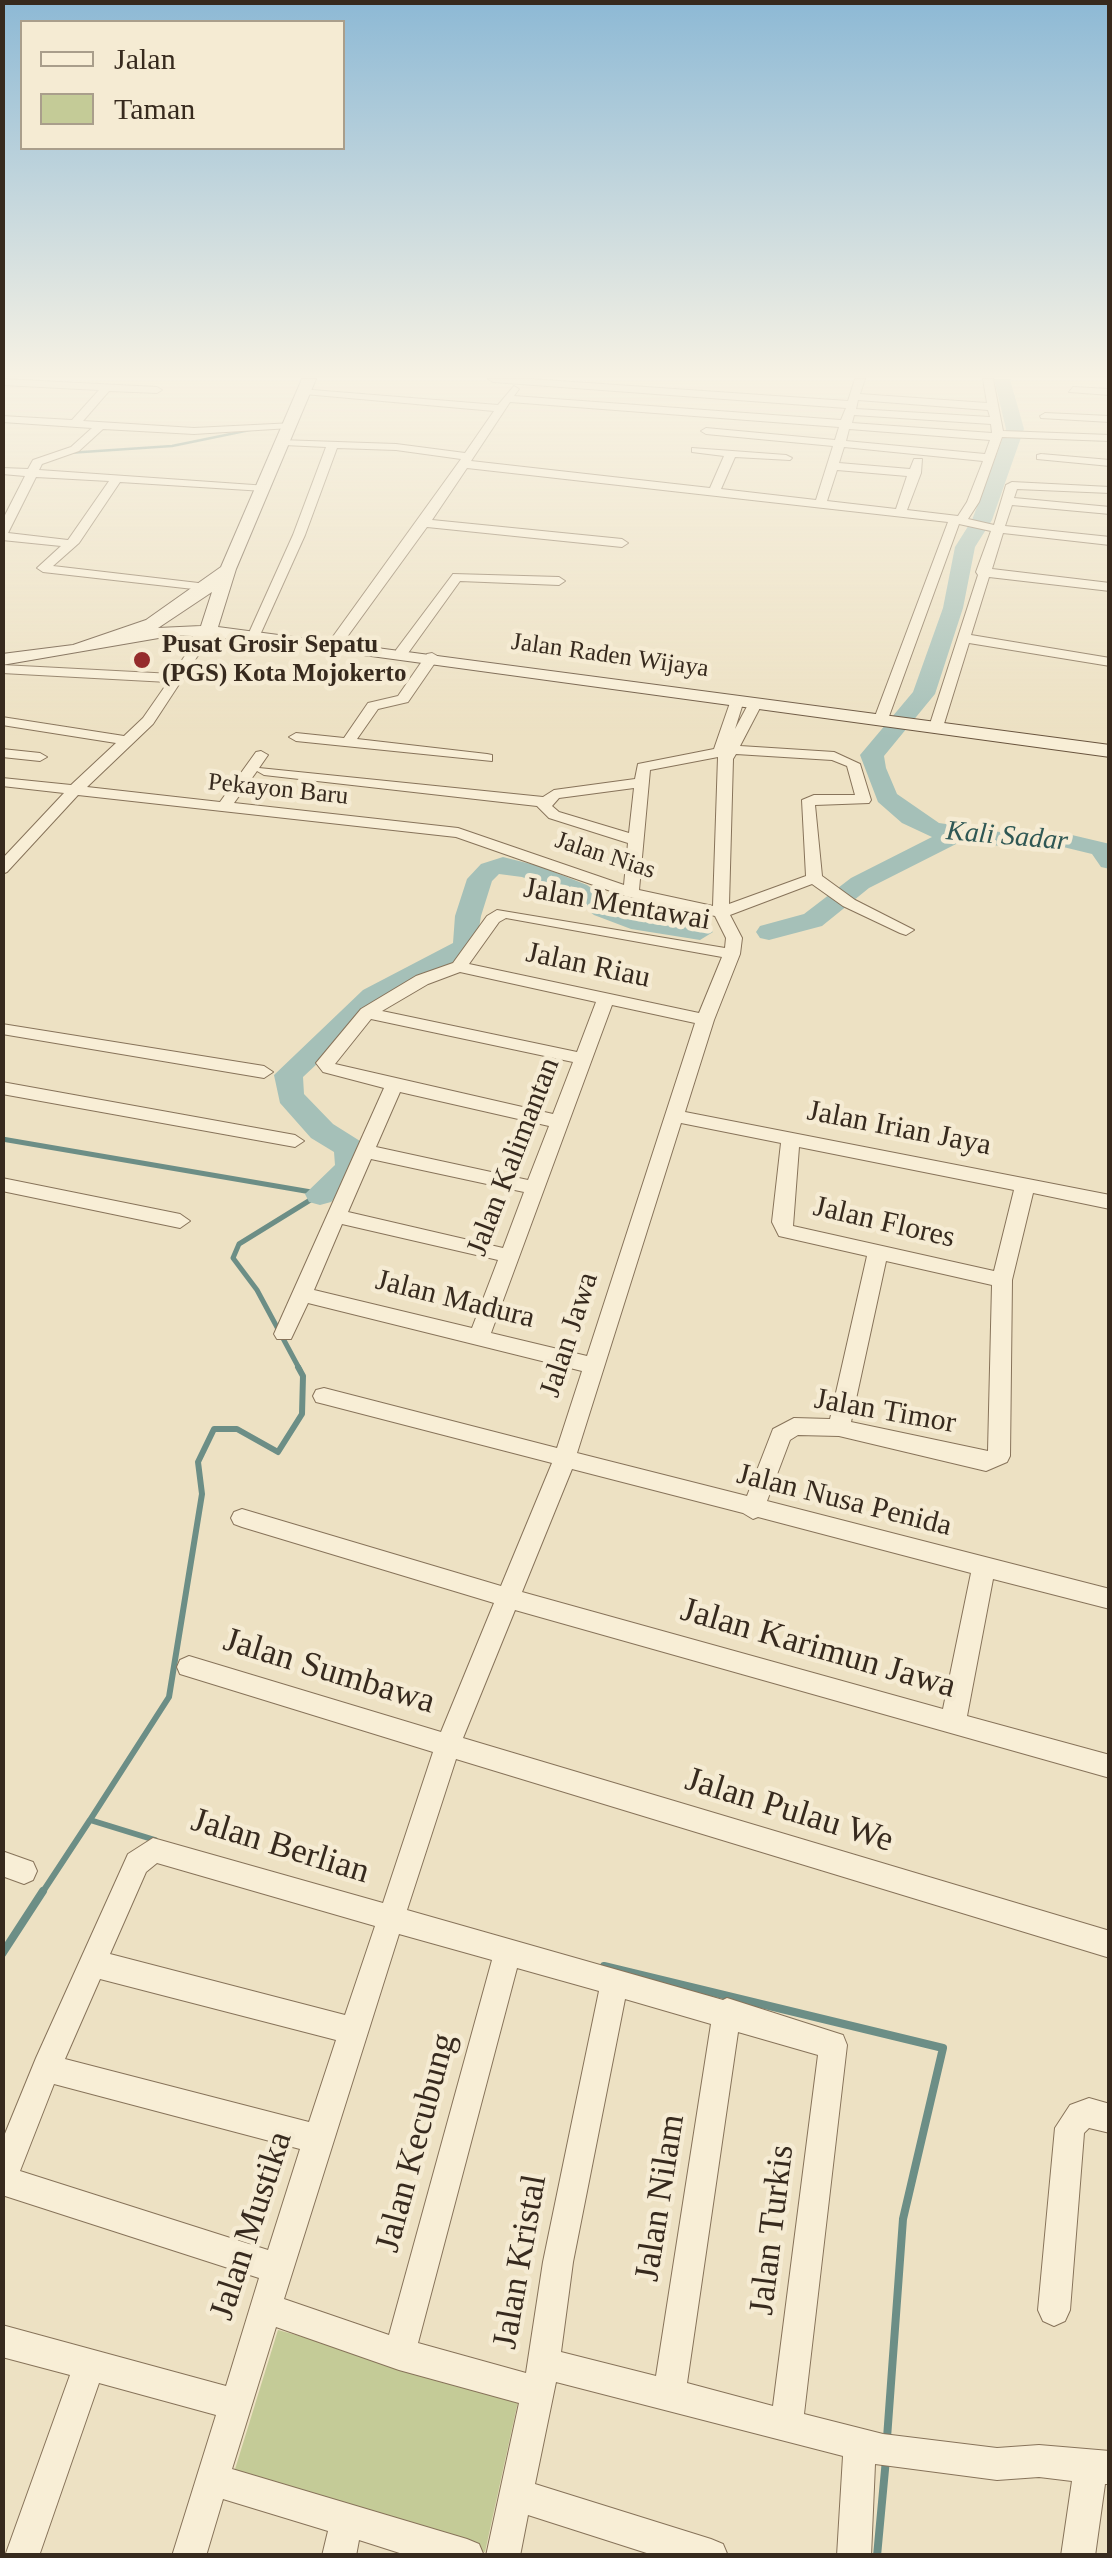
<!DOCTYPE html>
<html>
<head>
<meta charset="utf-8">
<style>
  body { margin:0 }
  #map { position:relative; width:1112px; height:2558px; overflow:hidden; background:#ede1c3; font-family:Georgia,serif }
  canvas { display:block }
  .frame { position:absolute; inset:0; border:5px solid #372a1e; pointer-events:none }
  .legend { position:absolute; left:20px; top:20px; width:325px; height:130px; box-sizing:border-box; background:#f5ebd3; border:2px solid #a99e8b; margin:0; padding:12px 18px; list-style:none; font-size:30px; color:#372a1e }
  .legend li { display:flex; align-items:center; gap:20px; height:50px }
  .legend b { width:50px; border:2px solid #a99e8b }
</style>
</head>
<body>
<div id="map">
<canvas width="1112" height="2558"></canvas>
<div class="frame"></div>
<ul class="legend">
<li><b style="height:12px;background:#f8eed6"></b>Jalan</li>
<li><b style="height:28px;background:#c4cb97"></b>Taman</li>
</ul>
</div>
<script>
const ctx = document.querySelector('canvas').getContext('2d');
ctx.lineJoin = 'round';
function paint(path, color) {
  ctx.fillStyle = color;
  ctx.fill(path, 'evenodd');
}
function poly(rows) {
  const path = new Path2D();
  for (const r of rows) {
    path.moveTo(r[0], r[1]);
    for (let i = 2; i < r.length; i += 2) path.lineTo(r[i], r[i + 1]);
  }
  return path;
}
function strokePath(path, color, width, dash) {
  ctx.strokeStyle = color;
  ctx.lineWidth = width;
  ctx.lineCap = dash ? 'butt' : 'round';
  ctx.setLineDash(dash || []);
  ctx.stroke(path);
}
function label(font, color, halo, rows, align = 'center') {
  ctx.font = font + ' Georgia,serif';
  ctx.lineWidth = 9;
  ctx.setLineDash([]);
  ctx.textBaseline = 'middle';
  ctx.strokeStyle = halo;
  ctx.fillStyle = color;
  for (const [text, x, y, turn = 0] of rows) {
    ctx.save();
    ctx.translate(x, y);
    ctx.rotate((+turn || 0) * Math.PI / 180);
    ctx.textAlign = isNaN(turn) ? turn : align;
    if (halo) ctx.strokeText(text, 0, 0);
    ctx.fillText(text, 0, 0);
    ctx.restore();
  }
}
paint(poly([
  [278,2330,519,2397,485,2552,232,2479]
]), '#c4cb97');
strokePath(poly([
  [68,453,172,446,250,430]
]), '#6c8e86', 2.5);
strokePath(poly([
  [2,1139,317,1193],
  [300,1370,257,1290,233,1258,239,1244,320,1194]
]), '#6c8e86', 5);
strokePath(poly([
  [155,1840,90,1820,169,1697,202,1494,198,1462,214,1429,237,1429,278,1452,302,1414,303,1376,298,1367],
  [42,1893,90,1820]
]), '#6c8e86', 6);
strokePath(poly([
  [2,1954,43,1891],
  [604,1966,943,2048,903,2219,887,2438],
  [877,2556,886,2459]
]), '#6c8e86', 8);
paint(poly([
  [994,379,1010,379,1024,429,992,520,975,547,963,608,935,694,884,756,886,768,897,794,939,823,1000,832,1055,831,1110,844,1110,869,1101,867,1092,854,1055,845,1000,846,962,841,869,888,822,926,769,940,760,938,756,932,760,926,804,914,851,878,932,837,902,823,878,802,860,755,913,692,943,608,955,547,972,520,1006,429,994,379],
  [503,857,539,866,587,885,612,903,645,916,700,924,713,932,700,940,631,929,594,915,569,895,522,877,499,874,492,881,481,916,475,953,383,1002,303,1077,304,1094,333,1124,360,1141,365,1169,331,1202,320,1205,309,1202,305,1194,335,1165,334,1152,311,1138,280,1103,274,1075,363,990,453,943,455,916,467,879,481,864,503,857]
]), '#a5c0b8');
const street = poly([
  [2,379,157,387,162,390,157,393,109,391,83,421,194,428,294,423,295,425,290,428,194,434,103,429,79,451,42,464,39,470,268,486,270,488,264,491,120,482,79,543,53,566,207,584,213,588,211,591,43,572,37,568,61,546,2,540,2,521,25,476,2,474,2,468,28,469,33,460,71,447,92,428,2,422,2,416,72,420,99,390,2,385,2,379],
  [36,477,109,481,68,540,8,533,36,477],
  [488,379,530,379,848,401,855,379,865,379,860,394,987,403,983,379,993,379,1003,431,1110,435,1110,441,1002,437,979,502,968,519,994,525,1006,485,1012,482,1110,487,1110,493,1017,489,1014,498,1110,507,1110,514,1012,505,1005,526,1110,537,1110,545,1003,533,992,569,1110,583,1110,591,989,577,971,635,1110,658,1110,666,969,643,943,727,931,730,929,727,978,575,976,572,991,531,959,524,888,719,876,722,874,719,948,522,467,468,432,520,622,539,628,543,622,547,427,527,339,648,329,648,329,642,461,459,396,450,337,448,305,535,260,635,249,638,248,635,293,535,326,447,284,445,279,442,280,440,396,444,465,453,494,411,304,394,300,389,498,405,514,386,519,389,514,396,841,420,846,408,493,382,488,379],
  [858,400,988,410,990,417,856,409,858,400],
  [510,402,839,427,835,440,706,428,701,431,706,434,833,446,816,500,721,489,735,457,790,460,792,458,786,455,692,448,692,452,724,456,710,488,471,461,510,402],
  [854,415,991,424,992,433,852,423,854,415],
  [849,429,990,440,985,454,846,441,849,429],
  [844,447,983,461,967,502,958,516,907,510,921,473,922,459,914,459,910,469,839,463,844,447],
  [837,470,907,476,896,509,827,501,837,470],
  [1073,387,1110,389,1110,395,1069,392,1073,387],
  [1045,413,1110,416,1110,422,1041,418,1040,416,1045,413],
  [1041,454,1110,460,1110,466,1037,459,1037,455,1041,454],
  [453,574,559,577,565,581,559,585,460,581,406,656,396,656,396,650,453,574],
  [203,628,214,631,153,724,87,787,220,802,256,752,261,751,268,755,259,768,543,797,554,790,635,779,638,764,714,749,732,697,744,700,735,729,751,699,761,699,763,702,740,746,834,752,860,764,871,800,869,803,815,805,822,876,855,900,914,930,906,935,900,933,843,906,812,884,730,915,742,938,740,954,714,1020,685,1112,1110,1195,1110,1209,1033,1193,1012,1280,1010,1456,1007,1462,986,1471,839,1436,798,1435,790,1440,767,1501,1110,1589,1110,1609,993,1579,967,1716,1110,1755,1110,1778,515,1610,463,1738,1110,1931,1110,1958,456,1759,407,1910,723,2000,727,1998,843,2035,847,2045,804,2414,883,2434,997,2448,1039,2445,1110,2451,1110,2484,1105,2484,1095,2556,1061,2556,1072,2481,1039,2477,997,2480,875,2464,871,2556,837,2556,843,2456,556,2382,535,2484,711,2539,723,2544,728,2556,656,2556,528,2515,520,2556,486,2556,519,2403,399,2370,276,2327,232,2469,467,2539,479,2544,484,2556,409,2556,359,2540,356,2556,322,2556,328,2531,223,2499,206,2556,172,2556,216,2415,99,2383,39,2556,5,2556,70,2375,2,2357,2,2325,226,2386,259,2278,2,2195,2,2141,36,2058,128,1854,153,1838,383,1903,433,1752,180,1674,177,1667,180,1660,189,1656,441,1732,494,1603,242,1527,234,1524,231,1518,234,1512,242,1509,501,1586,552,1463,324,1404,316,1402,313,1396,316,1390,324,1388,557,1448,582,1371,308,1303,291,1339,277,1339,274,1334,384,1088,323,1072,316,1063,361,1009,416,976,453,963,487,916,497,910,725,948,726,938,715,916,625,896,456,837,78,795,7,872,2,874,2,859,64,793,2,786,2,778,71,785,116,743,2,725,2,717,124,736,143,718,168,682,2,673,2,665,173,674,203,628],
  [736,754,832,760,847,766,855,795,814,795,802,800,806,876,729,904,733,759,736,754],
  [718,757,713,906,639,890,650,770,718,757],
  [257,771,264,775,537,806,549,818,628,843,624,885,458,828,234,803,257,771],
  [634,788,629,833,559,812,552,806,559,798,634,788],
  [506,918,722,957,699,1013,469,964,499,922,506,918],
  [460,972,596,1002,577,1052,382,1011,428,984,460,972],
  [612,1005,695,1023,587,1356,491,1333,612,1005],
  [371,1019,573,1062,553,1114,335,1064,371,1019],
  [400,1092,549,1126,528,1180,376,1147,400,1092],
  [681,1123,781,1143,772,1222,779,1236,867,1256,830,1419,794,1418,773,1429,747,1496,577,1453,681,1123],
  [799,1147,1014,1190,994,1271,793,1226,799,1147],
  [371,1159,524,1192,503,1248,348,1212,371,1159],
  [342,1224,498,1260,472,1328,314,1290,342,1224],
  [886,1261,992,1285,988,1451,851,1422,886,1261],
  [572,1469,743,1513,753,1519,758,1517,971,1573,943,1709,522,1592,572,1469],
  [157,1863,375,1926,345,2015,110,1954,146,1872,157,1863],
  [399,1934,492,1960,389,2335,284,2299,399,1934],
  [517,1968,599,1991,543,2262,526,2373,418,2343,517,1968],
  [100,1979,336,2040,309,2122,65,2059,100,1979],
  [625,1999,711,2024,656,2376,561,2352,573,2262,625,1999],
  [738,2032,818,2055,773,2406,687,2383,738,2032],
  [54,2084,300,2149,268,2250,20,2171,54,2084],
  [432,653,439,657,408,702,378,709,357,739,487,754,492,755,492,761,296,741,289,737,296,733,344,738,368,703,398,696,427,654,432,653],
  [2,749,40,753,47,757,40,761,2,757,2,749],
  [2,1024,264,1066,273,1072,264,1078,2,1034,2,1024],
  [2,1082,295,1135,304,1141,295,1147,2,1094,2,1082],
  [2,1178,180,1214,190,1221,180,1228,2,1191,2,1178],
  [2,1851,33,1862,37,1871,33,1880,24,1884,2,1876,2,1851],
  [1089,2098,1110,2104,1110,2133,1089,2128,1084,2133,1070,2310,1065,2321,1054,2326,1043,2321,1038,2310,1055,2128,1070,2105,1089,2098]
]);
const secondary = poly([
  [302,379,316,379,236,569,218,627,1110,745,1110,757,254,640,176,635,2,665,2,654,73,645,146,620,221,567,302,379],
  [212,592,201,626,158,628,212,592]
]);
strokePath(street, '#87735a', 2);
strokePath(secondary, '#69543e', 2);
paint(street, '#f8eed6');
paint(secondary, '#f8eed6');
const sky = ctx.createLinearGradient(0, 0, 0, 737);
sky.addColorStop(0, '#8db9d5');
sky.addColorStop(0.51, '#f7f2e4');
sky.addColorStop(1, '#f7f2e400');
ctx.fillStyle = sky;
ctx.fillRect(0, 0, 1112, 737);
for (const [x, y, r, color] of [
  [142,660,10,"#952c2c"]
]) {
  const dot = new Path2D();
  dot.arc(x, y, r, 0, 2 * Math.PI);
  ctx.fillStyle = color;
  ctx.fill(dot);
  strokePath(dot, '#f5ebd3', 4);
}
label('bold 25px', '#372a1e', '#f5ebd3', [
  ["Pusat Grosir Sepatu",162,646],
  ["(PGS) Kota Mojokerto",162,675]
], 'left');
label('25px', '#372a1e', '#f5ebd3', [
  ["Jalan Raden Wijaya",610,656,8],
  ["Pekayon Baru",278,790,6],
  ["Jalan Nias",605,856,18]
]);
label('italic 28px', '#2e5754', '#f5ebd3', [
  ["Kali Sadar",1007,837,5]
]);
label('30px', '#372a1e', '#f5ebd3', [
  ["Jalan Mentawai",617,905,10],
  ["Jalan Riau",588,966,12],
  ["Jalan Irian Jaya",899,1129,11],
  ["Jalan Kalimantan",514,1157,-69],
  ["Jalan Flores",884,1223,13],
  ["Jalan Madura",455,1300,14],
  ["Jalan Jawa",570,1335,-72],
  ["Jalan Timor",885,1412,10],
  ["Jalan Nusa Penida",844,1501,14]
]);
label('35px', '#372a1e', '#f5ebd3', [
  ["Jalan Karimun Jawa",818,1649,16],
  ["Jalan Sumbawa",329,1672,17],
  ["Jalan Pulau We",789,1811,17],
  ["Jalan Berlian",280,1847,17],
  ["Jalan Kecubung",417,2143,-75],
  ["Jalan Nilam",661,2198,-81],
  ["Jalan Mustika",252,2226,-72],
  ["Jalan Turkis",773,2230,-83],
  ["Jalan Kristal",521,2262,-80]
]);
</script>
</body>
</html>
